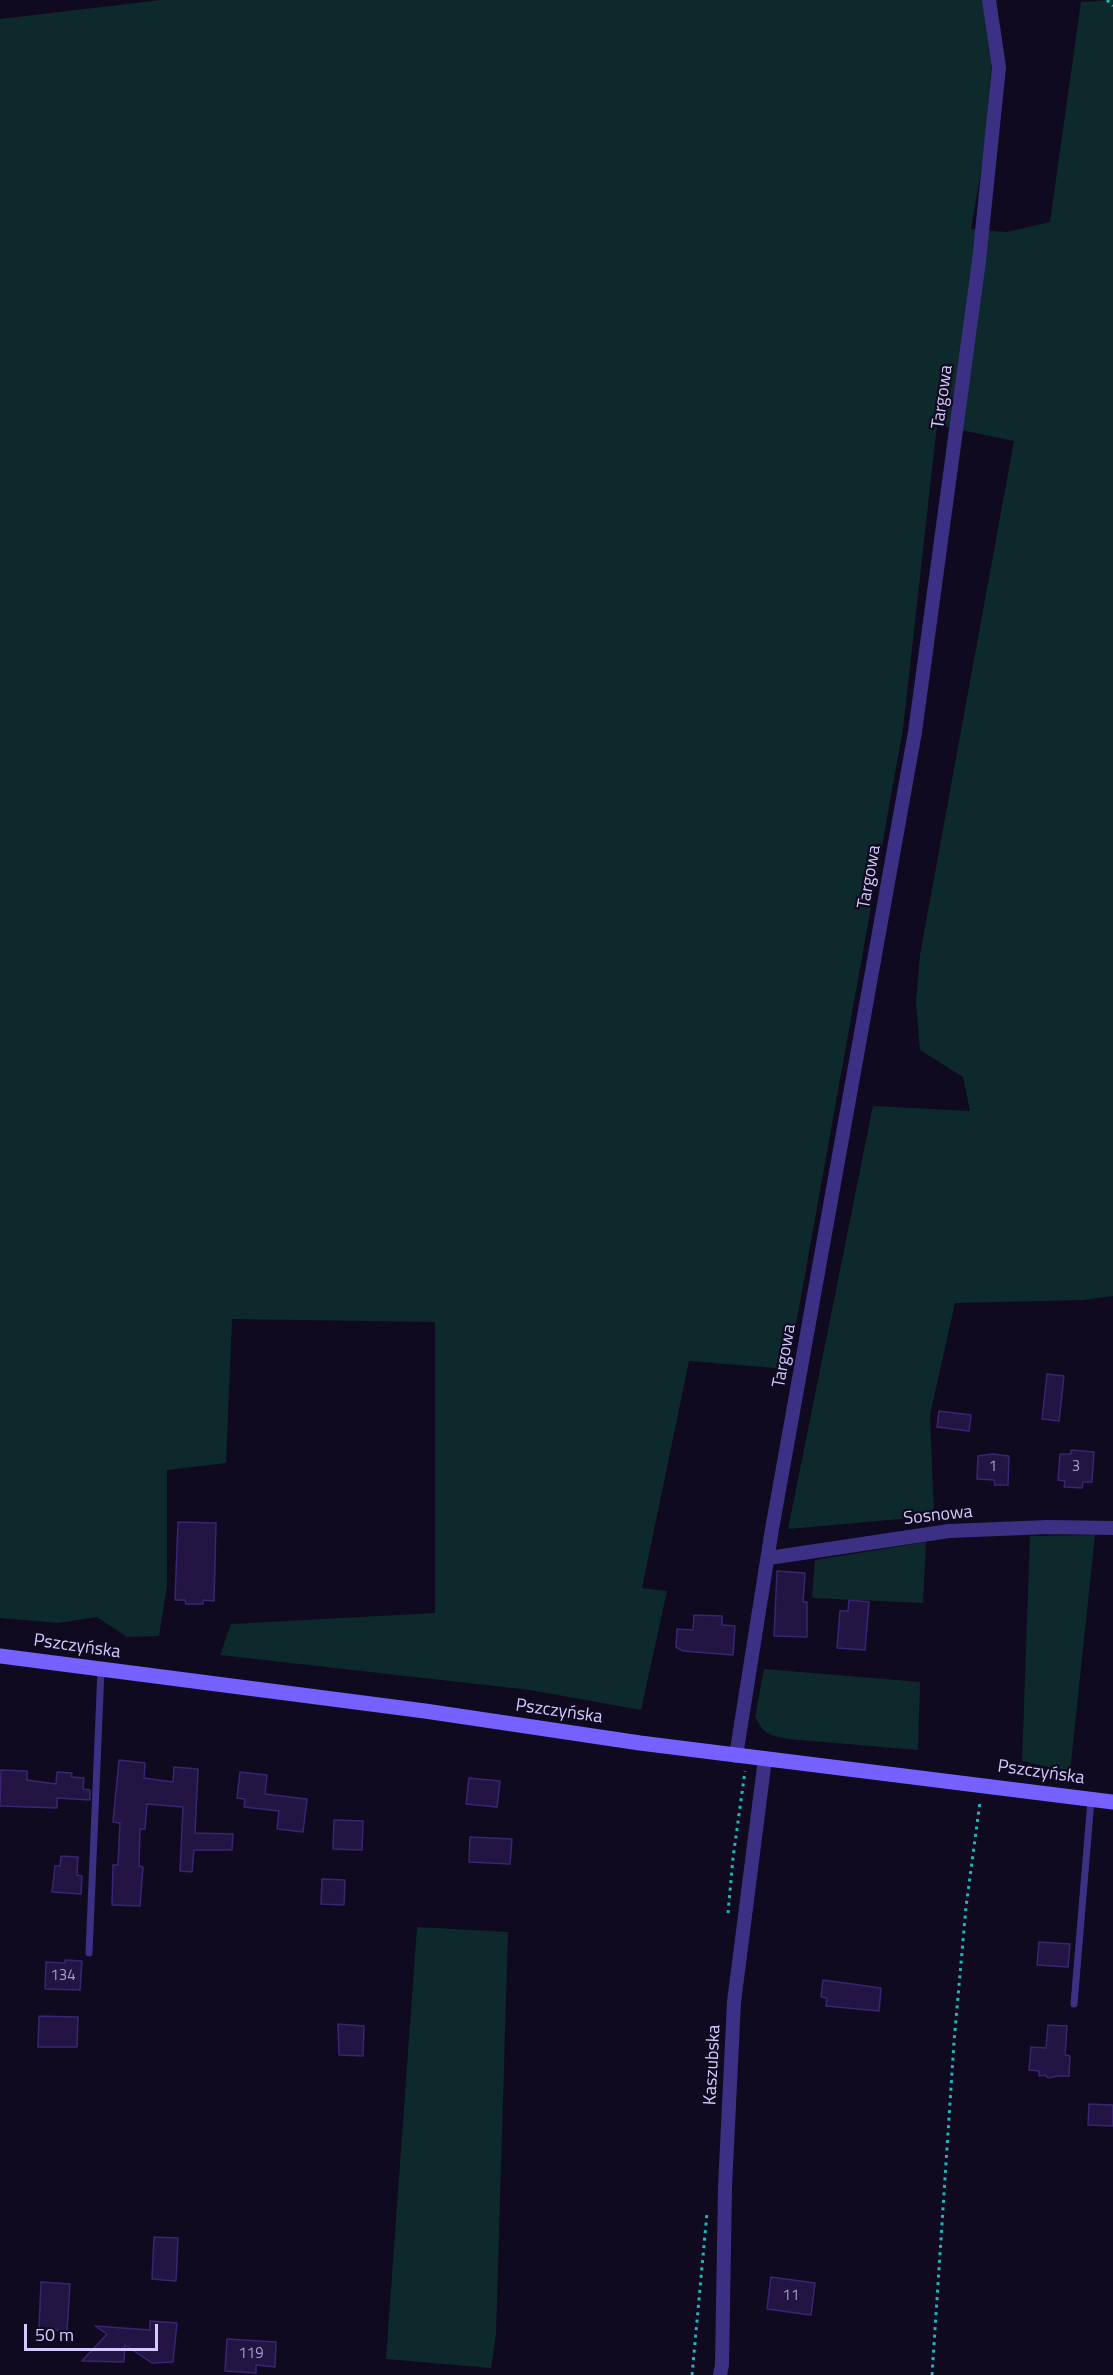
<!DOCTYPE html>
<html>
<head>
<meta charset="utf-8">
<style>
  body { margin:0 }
  #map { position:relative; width:1113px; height:2375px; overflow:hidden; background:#100a20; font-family:"Titillium Web",sans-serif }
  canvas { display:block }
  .scale { position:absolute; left:24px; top:2324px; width:134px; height:27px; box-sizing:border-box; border:3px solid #d5caff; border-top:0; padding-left:8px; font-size:18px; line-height:21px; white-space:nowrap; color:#d5caff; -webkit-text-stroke:4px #100a20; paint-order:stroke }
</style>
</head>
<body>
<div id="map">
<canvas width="1113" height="2375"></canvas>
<div class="scale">50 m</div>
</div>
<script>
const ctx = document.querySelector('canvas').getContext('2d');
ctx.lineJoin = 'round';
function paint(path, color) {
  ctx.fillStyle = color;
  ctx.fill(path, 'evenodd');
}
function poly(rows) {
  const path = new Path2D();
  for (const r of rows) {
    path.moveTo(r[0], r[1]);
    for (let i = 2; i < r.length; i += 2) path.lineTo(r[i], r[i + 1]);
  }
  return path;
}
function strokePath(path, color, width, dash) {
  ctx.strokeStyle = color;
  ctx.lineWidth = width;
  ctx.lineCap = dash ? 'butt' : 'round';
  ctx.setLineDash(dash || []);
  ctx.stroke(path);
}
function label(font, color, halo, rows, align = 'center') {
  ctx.font = font + ' "Titillium Web",sans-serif';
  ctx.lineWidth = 4.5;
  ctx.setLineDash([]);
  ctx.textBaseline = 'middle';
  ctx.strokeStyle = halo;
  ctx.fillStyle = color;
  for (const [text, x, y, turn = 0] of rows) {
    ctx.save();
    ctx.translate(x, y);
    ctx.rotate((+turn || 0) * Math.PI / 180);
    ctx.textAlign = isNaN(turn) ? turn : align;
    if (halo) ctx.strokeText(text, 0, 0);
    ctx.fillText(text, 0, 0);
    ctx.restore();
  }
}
paint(poly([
  [161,0,983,0,992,59,984,154,971,229,1007,232,1050,222,1081,2,1113,0,1113,1296,1083,1300,955,1303,930,1415,934,1516,788,1529,873,1106,970,1111,963,1077,920,1050,916,1002,920,955,1014,441,937,425,903,729,788,1369,689,1361,642,1588,667,1591,641,1710,530,1690,220,1655,231,1624,435,1613,435,1322,232,1319,226,1463,167,1470,167,1586,159,1636,127,1637,97,1617,59,1623,0,1618,0,19],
  [1095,1535,1070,1772,1022,1761,1030,1536],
  [926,1542,923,1603,812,1598,815,1560],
  [764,1669,920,1682,918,1750,788,1739,771,1735,763,1730,755,1717],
  [417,1927,508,1932,496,2334,491,2368,386,2359]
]), '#0d292b');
const building = poly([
  [1047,1374,1064,1376,1059,1421,1042,1419,1047,1374],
  [939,1411,971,1415,969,1431,937,1427,939,1411],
  [1071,1450,1094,1452,1092,1482,1083,1482,1082,1488,1064,1487,1065,1481,1058,1480,1060,1454,1071,1454,1071,1450],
  [993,1454,1009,1456,1008,1485,995,1485,994,1480,977,1479,978,1456,993,1454],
  [178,1522,216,1523,214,1601,203,1600,203,1604,186,1604,185,1600,175,1600,178,1522],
  [777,1571,805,1573,803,1602,807,1602,807,1637,774,1636,777,1571],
  [849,1600,869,1602,865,1650,837,1648,840,1611,848,1611,849,1600],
  [694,1615,722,1616,722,1625,735,1626,733,1655,683,1651,676,1647,677,1629,693,1630,694,1615],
  [119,1760,145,1763,144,1778,173,1782,174,1767,198,1769,195,1833,233,1834,232,1850,194,1850,192,1872,180,1871,183,1807,147,1804,145,1829,140,1829,139,1866,143,1867,140,1906,112,1905,113,1865,118,1865,120,1823,113,1822,119,1760],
  [1,1770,27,1771,27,1780,56,1784,57,1772,72,1773,71,1777,84,1778,83,1789,90,1790,90,1800,57,1798,57,1808,0,1806,1,1770],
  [240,1772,267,1775,265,1794,307,1799,303,1832,277,1829,279,1811,244,1807,245,1799,237,1798,240,1772],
  [469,1778,500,1781,497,1807,466,1804,469,1778],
  [334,1820,363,1821,362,1850,333,1849,334,1820],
  [470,1837,512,1839,510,1864,469,1862,470,1837],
  [61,1856,78,1857,77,1875,82,1876,81,1894,52,1892,55,1866,60,1866,61,1856],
  [322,1879,345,1880,344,1905,321,1904,322,1879],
  [1039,1942,1070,1944,1068,1967,1037,1965,1039,1942],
  [65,1960,82,1961,80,1990,45,1989,46,1962,65,1963,65,1960],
  [823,1980,881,1988,879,2011,826,2006,827,1998,821,1997,823,1980],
  [39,2016,78,2017,77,2047,38,2047,39,2016],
  [338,2024,364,2026,363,2056,339,2055,338,2024],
  [1048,2025,1067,2026,1065,2055,1070,2056,1069,2076,1057,2076,1048,2078,1045,2075,1039,2076,1039,2071,1029,2070,1031,2047,1046,2048,1048,2025],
  [1089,2104,1113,2105,1113,2126,1088,2125,1089,2104],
  [154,2237,178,2238,176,2281,152,2279,154,2237],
  [771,2277,815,2283,811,2315,767,2309,771,2277],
  [41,2282,70,2284,67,2331,39,2329,41,2282],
  [150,2321,177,2323,173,2362,152,2363,125,2345,124,2362,82,2361,107,2334,95,2326,150,2330,150,2321],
  [227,2339,276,2342,275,2367,256,2365,256,2373,225,2371,227,2339]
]);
paint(building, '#221443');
strokePath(building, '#3b2472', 1.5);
strokePath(poly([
  [1107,0,1113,6],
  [728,1913,733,1858,745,1771],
  [692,2375,707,2213],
  [932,2375,954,2042,966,1907,980,1802]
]), '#20b6bc', 3, [3, 4.5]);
strokePath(poly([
  [89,1953,101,1670],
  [1074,2004,1091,1800]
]), '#3b3084', 7);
strokePath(poly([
  [769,1558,949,1531,1048,1527,1113,1528],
  [736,1756,772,1529,915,732,979,261,999,67,989,0],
  [720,2375,722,2365,725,2187,734,2002,765,1759]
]), '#3b3084', 14);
strokePath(poly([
  [0,1656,425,1711,640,1743,1113,1802]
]), '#7461ff', 15);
label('15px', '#a89cd0', null, [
  ["1",993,1467],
  ["3",1076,1467],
  ["134",63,1976],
  ["11",791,2296],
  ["119",251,2354]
]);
label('18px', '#d5caff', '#100a20', [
  ["Targowa",943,397,-82],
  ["Targowa",870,877,-80],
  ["Targowa",785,1356,-80],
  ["Sosnowa",938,1516,-6],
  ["Pszczyńska",77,1647,8],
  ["Pszczyńska",559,1712,8],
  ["Pszczyńska",1041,1773,8],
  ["Kaszubska",713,2065,-87]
]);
</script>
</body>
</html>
